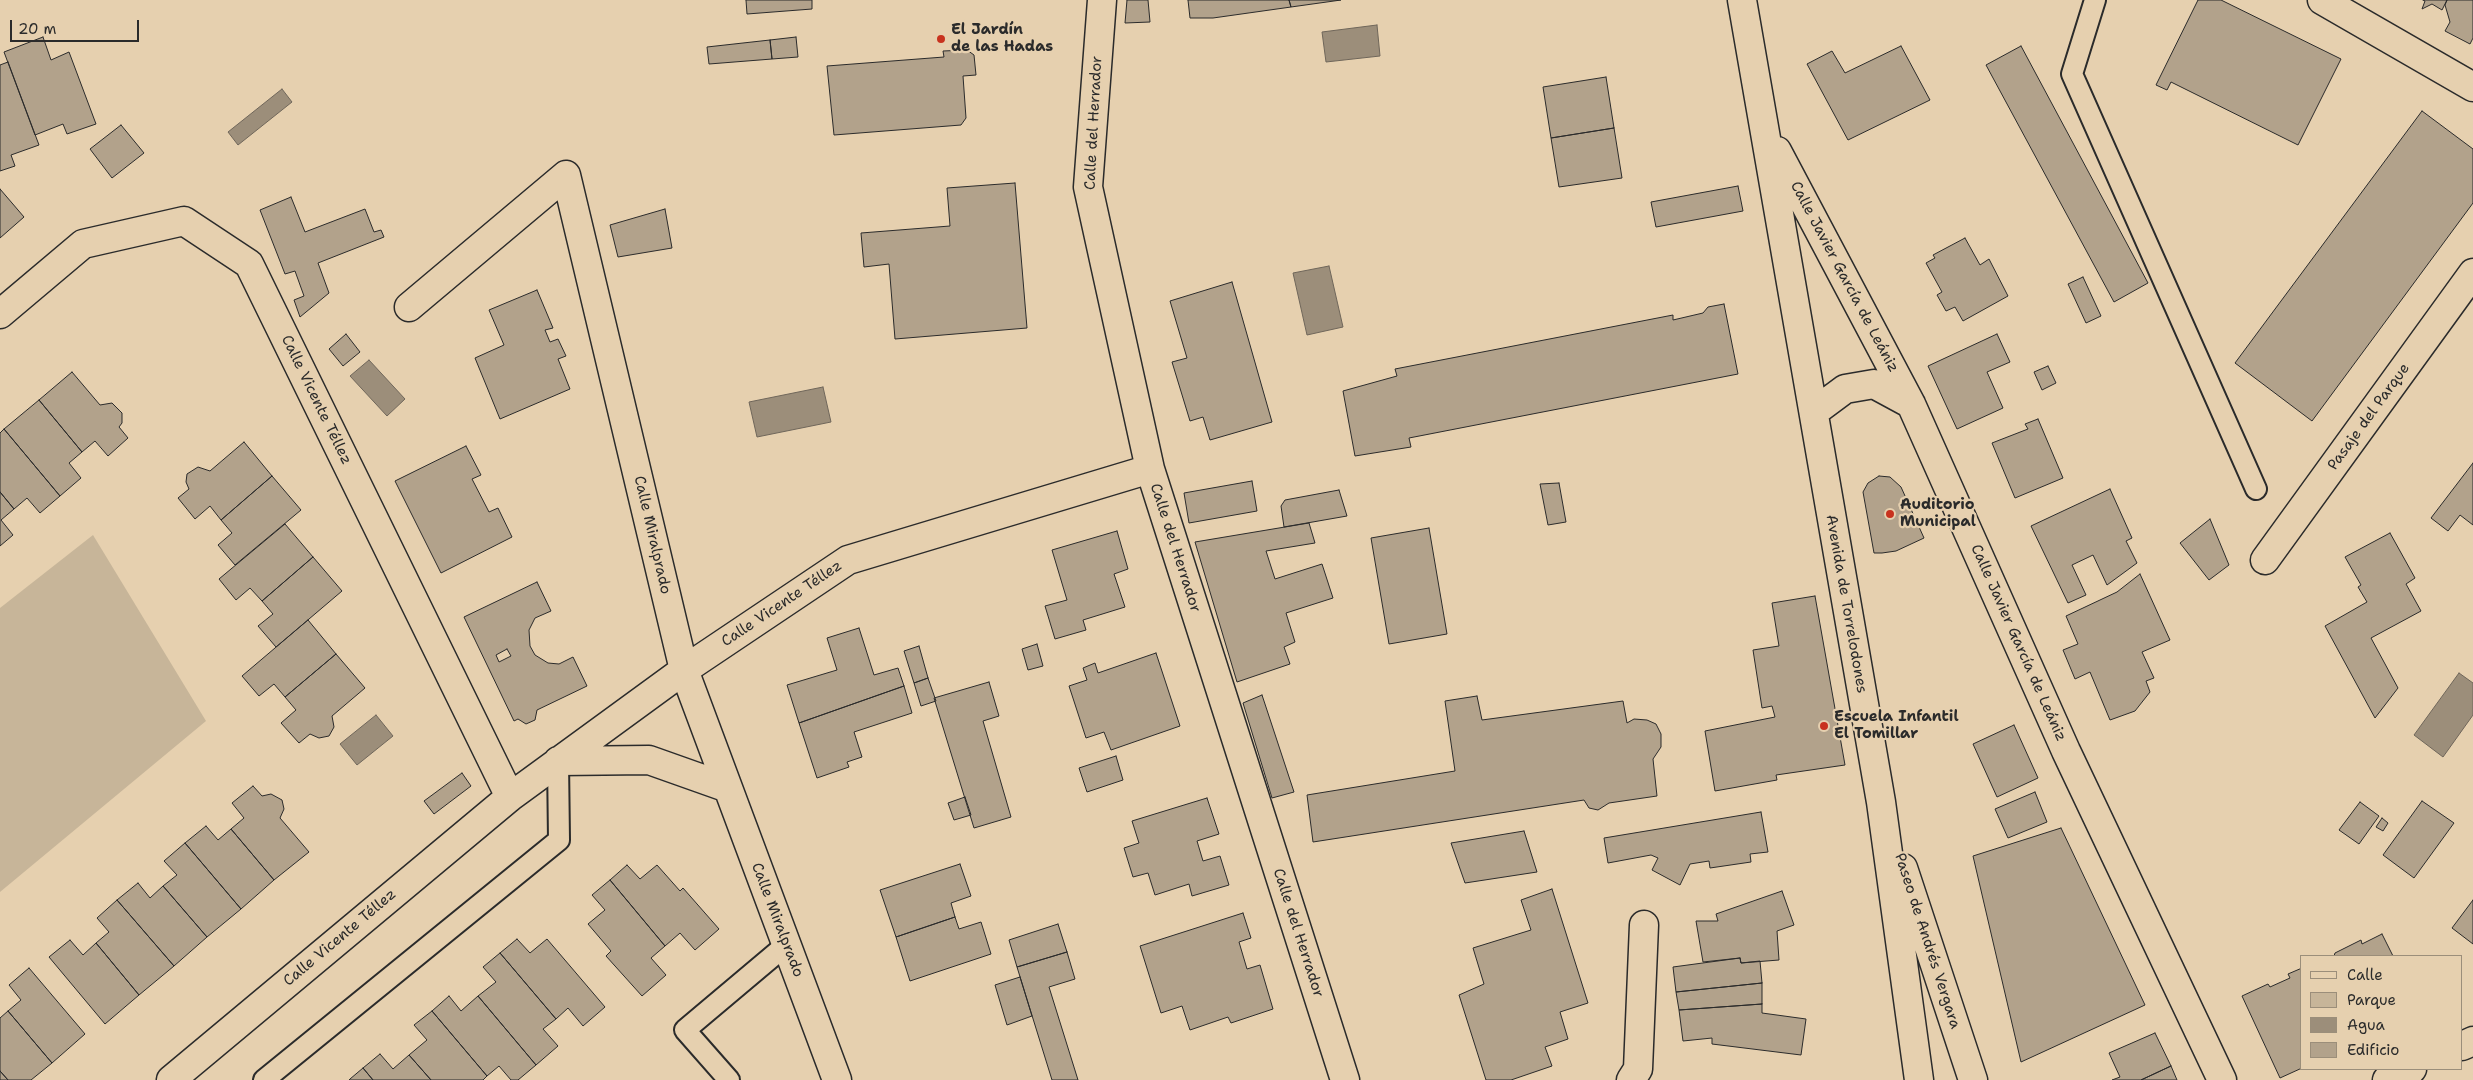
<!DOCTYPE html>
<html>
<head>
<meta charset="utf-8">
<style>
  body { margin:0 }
  #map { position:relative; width:2473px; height:1080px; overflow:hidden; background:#e6d0af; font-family:"Shantell Sans",sans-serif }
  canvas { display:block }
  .legend { position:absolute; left:2300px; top:955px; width:162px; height:115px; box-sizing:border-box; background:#e6d0af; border:1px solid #9b8e7a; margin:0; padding:6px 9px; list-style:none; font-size:15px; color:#2b2b2b }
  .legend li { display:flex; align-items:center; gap:10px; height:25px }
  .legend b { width:25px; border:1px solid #9b8e7a }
  .scale { position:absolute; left:10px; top:20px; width:129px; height:22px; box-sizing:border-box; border:2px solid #2b2b2b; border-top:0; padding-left:6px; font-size:15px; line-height:18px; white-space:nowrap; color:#2b2b2b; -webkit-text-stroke:4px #e6d0af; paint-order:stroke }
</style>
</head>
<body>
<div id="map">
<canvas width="2473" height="1080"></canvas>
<ul class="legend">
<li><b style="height:6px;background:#e6d0af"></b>Calle</li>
<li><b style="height:14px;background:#c7b599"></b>Parque</li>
<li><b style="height:14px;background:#9c8e7a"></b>Agua</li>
<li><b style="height:14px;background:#b2a28b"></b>Edificio</li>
</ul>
<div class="scale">20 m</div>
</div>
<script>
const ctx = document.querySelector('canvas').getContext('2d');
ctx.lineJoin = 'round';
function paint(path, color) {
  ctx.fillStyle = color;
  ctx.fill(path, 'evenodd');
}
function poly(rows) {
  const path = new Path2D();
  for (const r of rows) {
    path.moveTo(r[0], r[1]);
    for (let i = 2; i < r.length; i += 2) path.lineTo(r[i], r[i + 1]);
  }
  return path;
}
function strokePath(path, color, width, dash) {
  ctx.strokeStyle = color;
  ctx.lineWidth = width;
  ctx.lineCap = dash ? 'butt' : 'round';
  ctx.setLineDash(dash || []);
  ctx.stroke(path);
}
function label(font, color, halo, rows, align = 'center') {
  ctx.font = font + ' "Shantell Sans",sans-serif';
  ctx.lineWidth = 4.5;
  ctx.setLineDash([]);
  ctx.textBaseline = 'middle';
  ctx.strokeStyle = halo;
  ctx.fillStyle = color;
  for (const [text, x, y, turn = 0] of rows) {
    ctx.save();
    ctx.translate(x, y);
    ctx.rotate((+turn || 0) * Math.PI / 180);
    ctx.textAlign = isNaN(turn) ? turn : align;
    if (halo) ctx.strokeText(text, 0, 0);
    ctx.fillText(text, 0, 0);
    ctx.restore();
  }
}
paint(poly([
  [93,535,206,721,0,892,0,608]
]), '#c7b599');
const water = poly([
  [1377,25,1380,56,1326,62,1322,32,1377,25],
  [282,89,292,102,238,145,228,132,282,89],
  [1329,266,1343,327,1307,335,1293,273,1329,266],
  [369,360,405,399,387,416,350,376,369,360],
  [823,387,831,422,757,437,749,402,823,387],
  [2459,673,2473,683,2473,715,2443,757,2414,735,2459,673],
  [376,715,393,736,357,765,340,744,376,715]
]);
paint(water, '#9c8e7a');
strokePath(water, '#6f665a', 1);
const building = poly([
  [746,0,812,0,812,9,747,14,746,0],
  [1127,0,1148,0,1150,22,1125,23,1127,0],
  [1188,0,1289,0,1291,7,1213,18,1190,18,1188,0],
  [1289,0,1341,0,1291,7,1289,0],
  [2198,0,2221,0,2341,59,2298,145,2171,82,2167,90,2156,85,2198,0],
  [2423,0,2447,0,2442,10,2432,4,2422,9,2425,1,2423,0],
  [2447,0,2473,0,2473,38,2470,44,2445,31,2450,22,2445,5,2447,0],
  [43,37,51,60,69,52,96,124,67,134,63,124,35,135,4,52,43,37],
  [796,37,798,57,772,59,770,40,796,37],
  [770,40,772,59,709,64,707,47,770,40],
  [1901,46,1930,100,1848,140,1807,64,1832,51,1845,73,1901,46],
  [2021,46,2148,283,2114,302,1986,65,2021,46],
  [967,50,974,55,976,75,963,76,966,118,961,125,834,135,827,66,944,57,943,51,967,50],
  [8,62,39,145,11,155,15,166,0,171,0,65,8,62],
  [1606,77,1614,128,1551,138,1543,87,1606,77],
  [2422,111,2473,149,2473,203,2312,421,2235,363,2422,111],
  [121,125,144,153,112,178,90,149,121,125],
  [1614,128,1622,178,1559,187,1551,138,1614,128],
  [1015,183,1027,328,895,339,889,264,864,267,861,233,950,226,947,188,1015,183],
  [1738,186,1743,211,1656,227,1651,202,1738,186],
  [0,189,24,217,0,238,0,189],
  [291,197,305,232,365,209,374,232,381,230,384,237,318,263,329,293,300,317,294,300,304,296,295,271,285,274,260,210,291,197],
  [665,209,672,248,618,257,610,225,665,209],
  [1965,238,1980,265,1989,259,2008,296,1963,321,1955,307,1946,311,1937,295,1942,292,1926,263,1935,258,1933,255,1965,238],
  [2083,277,2101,316,2086,323,2068,284,2083,277],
  [1232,282,1272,422,1210,440,1203,417,1190,421,1172,362,1187,358,1170,301,1232,282],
  [537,290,553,328,545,330,550,342,558,339,566,356,558,359,570,389,500,419,475,358,504,345,489,310,537,290],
  [1724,304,1738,374,1409,438,1411,447,1355,456,1343,391,1397,376,1395,369,1673,315,1673,320,1703,313,1708,307,1724,304],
  [346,334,360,352,343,366,329,349,346,334],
  [1997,334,2010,362,1987,372,2003,408,1957,429,1928,366,1997,334],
  [2048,366,2056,383,2042,390,2034,372,2048,366],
  [72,372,100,405,112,403,122,413,122,423,119,427,128,438,108,456,95,441,82,452,39,400,72,372],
  [39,400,82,452,69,463,81,478,60,496,4,429,39,400],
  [2038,419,2063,478,2015,498,1992,443,2028,429,2025,424,2038,419],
  [4,429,60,496,40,513,27,498,14,509,0,492,0,433,4,429],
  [244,442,272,476,221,520,210,506,195,519,178,498,189,489,186,482,187,474,198,467,210,471,244,442],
  [466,446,481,475,472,479,489,512,498,508,512,537,441,573,395,481,466,446],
  [2473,463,2473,525,2460,515,2448,531,2431,518,2473,463],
  [272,476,301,510,235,565,218,545,232,533,221,520,272,476],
  [1879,476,1890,477,1901,487,1924,538,1896,551,1882,553,1874,553,1863,492,1868,483,1879,476],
  [1252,481,1257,511,1189,523,1184,493,1252,481],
  [1559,483,1566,522,1548,525,1540,484,1559,483],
  [2110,489,2132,538,2126,541,2137,563,2107,585,2093,555,2072,565,2086,595,2068,603,2031,526,2110,489],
  [1339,490,1347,516,1284,527,1281,506,1285,500,1339,490],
  [0,492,14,509,1,520,13,535,0,546,0,492],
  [2210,519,2229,565,2209,580,2180,543,2210,519],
  [1309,523,1315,543,1266,551,1275,579,1322,564,1333,598,1286,613,1295,642,1284,647,1290,664,1237,682,1195,542,1309,523],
  [285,524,313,557,262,601,250,588,236,600,219,579,285,524],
  [1429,528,1447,634,1389,644,1371,538,1429,528],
  [1117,531,1128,569,1114,574,1125,607,1083,620,1086,630,1055,639,1045,606,1067,600,1052,550,1117,531],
  [2390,533,2415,578,2406,584,2421,611,2371,638,2398,688,2375,718,2325,626,2367,602,2358,587,2361,585,2345,557,2390,533],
  [313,557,342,591,276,647,258,626,273,614,262,601,313,557],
  [2140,574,2170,640,2142,652,2154,678,2146,681,2150,692,2135,711,2110,720,2090,672,2075,679,2063,650,2078,644,2066,616,2117,592,2140,574],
  [537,582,551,611,535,618,529,630,530,646,535,655,548,663,559,664,573,657,587,686,537,710,535,720,526,724,518,719,514,721,464,617,537,582],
  [507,649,511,656,499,662,496,655,507,649],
  [1815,596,1845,765,1776,775,1777,780,1715,791,1705,731,1775,717,1772,706,1762,708,1753,650,1779,646,1772,603,1815,596],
  [308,620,336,654,285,697,274,684,259,696,242,676,308,620],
  [859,628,874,675,898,668,904,686,799,723,787,685,837,670,827,638,859,628],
  [1037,644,1043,666,1028,670,1022,649,1037,644],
  [919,646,928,678,914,683,904,651,919,646],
  [1156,653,1180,726,1111,750,1104,732,1086,738,1069,686,1087,680,1083,668,1095,663,1098,673,1156,653],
  [336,654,365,688,332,716,334,727,329,736,319,738,310,734,299,743,281,723,296,710,285,697,336,654],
  [928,678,936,701,921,706,914,683,928,678],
  [989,682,999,716,983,721,1011,817,974,828,934,698,989,682],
  [904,686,912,713,854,732,862,757,847,762,849,767,817,778,799,723,904,686],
  [1262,695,1294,792,1272,798,1243,703,1262,695],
  [1477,696,1482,720,1623,701,1627,723,1634,719,1647,720,1656,724,1661,734,1661,747,1653,759,1657,796,1609,803,1598,810,1589,808,1584,800,1313,842,1307,795,1455,771,1445,701,1477,696],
  [2014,725,2038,778,1997,797,1973,744,2014,725],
  [1116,756,1123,780,1087,792,1079,768,1116,756],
  [462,773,471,786,434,814,424,801,462,773],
  [253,786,262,796,271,794,282,800,284,809,280,818,309,852,274,880,231,829,244,818,232,803,253,786],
  [2035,792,2047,822,2008,838,1995,809,2035,792],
  [965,797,971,815,954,820,948,803,965,797],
  [1207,798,1219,834,1197,841,1203,861,1220,856,1229,885,1192,896,1189,884,1155,895,1148,873,1133,877,1124,848,1139,843,1132,821,1207,798],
  [2422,801,2454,823,2414,878,2383,855,2422,801],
  [2360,802,2379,816,2359,844,2339,830,2360,802],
  [1761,812,1768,852,1750,854,1751,862,1710,868,1709,861,1690,864,1680,885,1652,870,1658,858,1651,855,1608,863,1604,838,1761,812],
  [2382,818,2388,823,2383,831,2376,827,2382,818],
  [206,826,218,840,231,829,274,880,241,909,185,843,206,826],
  [2061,828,2145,1005,2021,1062,1973,856,2061,828],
  [1524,831,1537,872,1465,883,1451,843,1524,831],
  [185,843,241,909,207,937,163,886,177,875,164,861,185,843],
  [960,864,971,896,951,903,955,917,896,937,880,890,960,864],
  [627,865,640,879,657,865,680,891,683,888,719,929,695,950,680,933,665,946,610,880,627,865],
  [610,880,665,946,651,958,666,975,642,996,606,956,611,951,588,924,605,910,592,895,610,880],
  [138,883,150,898,163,886,207,937,174,966,117,900,138,883],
  [1552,889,1588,1003,1560,1012,1568,1039,1545,1047,1552,1066,1511,1080,1486,1080,1459,995,1484,984,1473,948,1531,930,1521,900,1552,889],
  [1782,891,1794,925,1777,931,1779,960,1741,963,1740,958,1703,962,1696,921,1718,921,1716,914,1782,891],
  [117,900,174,966,139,995,96,943,109,932,97,918,117,900],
  [2473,900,2473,944,2452,928,2473,900],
  [1243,913,1251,938,1239,942,1247,969,1260,965,1273,1009,1231,1023,1228,1017,1190,1030,1182,1006,1161,1013,1140,946,1243,913],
  [955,917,959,929,981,922,991,954,910,981,896,937,955,917],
  [1058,924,1067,952,1017,967,1009,940,1058,924],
  [2382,934,2393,956,2334,956,2335,953,2361,940,2362,944,2382,934],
  [517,939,530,953,547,939,605,1007,583,1026,568,1008,556,1019,500,953,517,939],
  [70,940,83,955,96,943,139,995,105,1024,49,957,70,940],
  [1067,952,1075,979,1049,987,1078,1080,1052,1080,1017,967,1067,952],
  [500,953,556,1019,543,1029,558,1046,536,1065,478,996,496,982,483,967,500,953],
  [1740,958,1741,963,1760,961,1762,983,1676,992,1673,967,1740,958],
  [29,968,85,1034,52,1063,8,1011,21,1000,9,985,29,968],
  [2302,968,2302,1068,2280,1078,2242,996,2268,984,2270,987,2290,978,2288,974,2302,968],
  [1020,977,1032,1016,1007,1025,995,985,1020,977],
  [1762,983,1762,1004,1679,1010,1676,992,1762,983],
  [449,996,461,1011,478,996,536,1065,518,1080,511,1080,499,1066,487,1076,432,1011,449,996],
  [1762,1004,1762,1013,1806,1019,1801,1055,1712,1044,1712,1038,1683,1041,1679,1010,1762,1004],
  [8,1011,52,1063,31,1080,8,1080,0,1071,0,1018,8,1011],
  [432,1011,487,1076,483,1080,431,1080,409,1055,427,1040,414,1025,432,1011],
  [2155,1033,2171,1066,2141,1080,2112,1080,2120,1077,2109,1053,2155,1033],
  [380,1054,393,1069,409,1055,431,1080,373,1080,363,1068,380,1054],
  [2171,1066,2177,1080,2141,1080,2171,1066],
  [363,1068,373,1080,349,1080,350,1079,363,1068],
  [0,1071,8,1080,0,1080,0,1071]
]);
paint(building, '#b2a28b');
strokePath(building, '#2b2b2b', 1);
const service = poly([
  [2095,0,2072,74,2256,489],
  [264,1080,559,840,558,761],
  [729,1080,685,1030,786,945]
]);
const minor = poly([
  [1102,0,1088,187,1150,469,1345,1080],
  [1742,0,1881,802,1919,1080],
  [2322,0,2473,87],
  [1777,151,1911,404,2066,751,2222,1080],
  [409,307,566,175,684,670,837,1080],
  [0,314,83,244,184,221,249,264,510,797],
  [1814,412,1845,389,1874,384,1911,404],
  [2265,560,2473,273],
  [558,761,649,760,728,788],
  [1903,868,1973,1080],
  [2462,1046,2473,1041],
  [171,1080,510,797,684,670,848,560,1150,469],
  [1631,1080,1638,1069,1644,925],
  [2387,1080,2412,1069]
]);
strokePath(service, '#2b2b2b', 24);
strokePath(minor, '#2b2b2b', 31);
strokePath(service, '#e6d0af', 20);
strokePath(minor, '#e6d0af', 28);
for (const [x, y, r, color] of [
  [941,39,5,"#c8321e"],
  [1890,514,5,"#c8321e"],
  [1824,726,5,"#c8321e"]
]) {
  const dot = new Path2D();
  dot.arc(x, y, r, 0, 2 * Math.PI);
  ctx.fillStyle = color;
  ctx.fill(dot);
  strokePath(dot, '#e6d0af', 2);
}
label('bold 15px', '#2b2b2b', '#e6d0af', [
  ["El Jardín",951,30],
  ["de las Hadas",951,47],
  ["Auditorio",1900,505],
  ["Municipal",1900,522],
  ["Escuela Infantil",1834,717],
  ["El Tomillar",1834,734]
], 'left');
label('15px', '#2b2b2b', '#e6d0af', [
  ["Calle del Herrador",1094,123,-87],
  ["Calle Javier García de Leániz",1844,277,62],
  ["Calle Vicente Téllez",316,400,64],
  ["Pasaje del Parque",2369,417,-54],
  ["Calle Miralprado",652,535,77],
  ["Calle del Herrador",1175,548,72],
  ["Calle Vicente Téllez",782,604,-34],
  ["Avenida de Torrelodones",1846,604,80],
  ["Calle Javier García de Leániz",2018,643,66],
  ["Calle Miralprado",777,920,69],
  ["Calle del Herrador",1298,933,72],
  ["Calle Vicente Téllez",340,938,-40],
  ["Paseo de Andrés Vergara",1927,941,72]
]);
</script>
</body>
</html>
